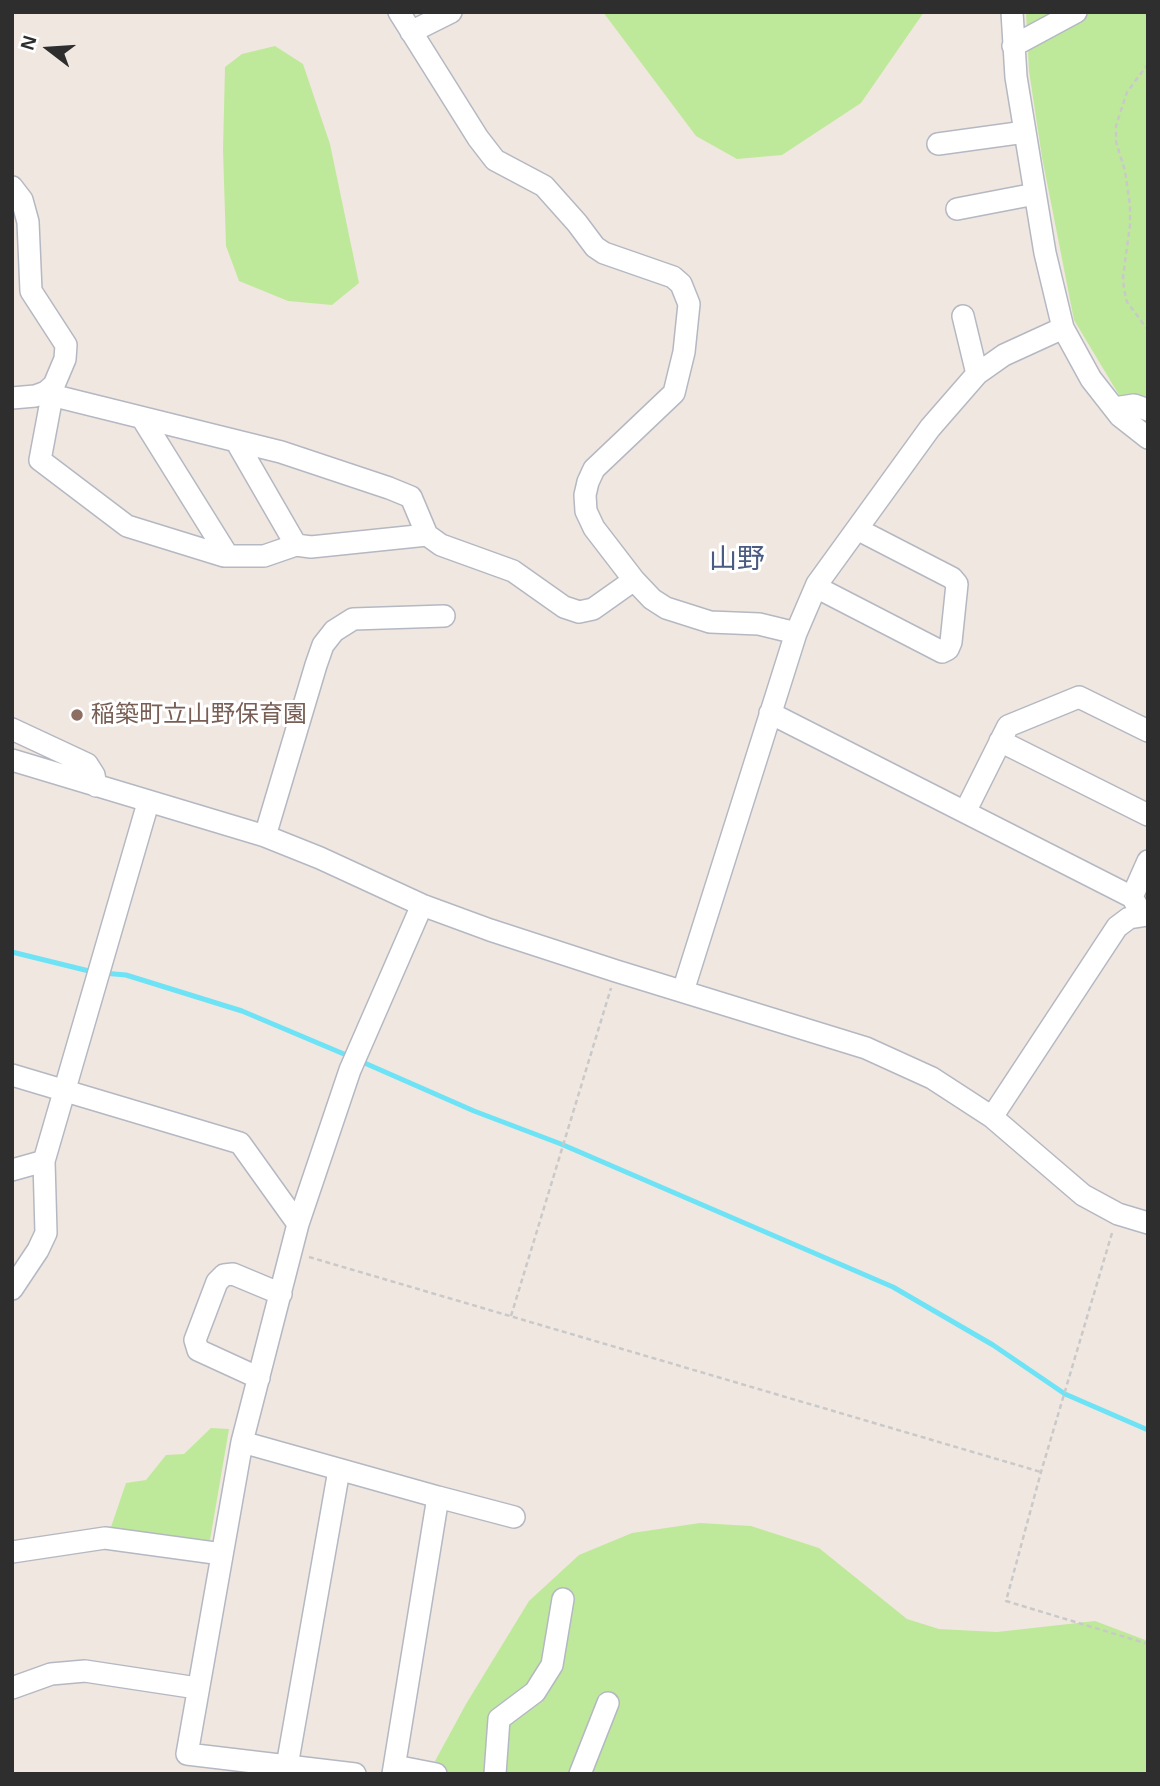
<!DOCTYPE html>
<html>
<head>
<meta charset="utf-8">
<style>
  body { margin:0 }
  #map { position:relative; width:1160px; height:1786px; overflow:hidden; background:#f0e7e0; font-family:Arial,sans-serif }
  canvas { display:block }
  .frame { position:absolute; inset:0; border:14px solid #2e2e2e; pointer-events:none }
  .north { position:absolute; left:14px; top:14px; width:70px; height:70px; -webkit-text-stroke:5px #fff; paint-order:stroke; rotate:287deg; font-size:19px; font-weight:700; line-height:28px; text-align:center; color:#2e2e2e }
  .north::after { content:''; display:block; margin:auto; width:24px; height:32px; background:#2e2e2e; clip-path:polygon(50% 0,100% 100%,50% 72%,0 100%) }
</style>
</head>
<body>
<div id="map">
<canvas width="1160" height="1786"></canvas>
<div class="frame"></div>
<div class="north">N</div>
</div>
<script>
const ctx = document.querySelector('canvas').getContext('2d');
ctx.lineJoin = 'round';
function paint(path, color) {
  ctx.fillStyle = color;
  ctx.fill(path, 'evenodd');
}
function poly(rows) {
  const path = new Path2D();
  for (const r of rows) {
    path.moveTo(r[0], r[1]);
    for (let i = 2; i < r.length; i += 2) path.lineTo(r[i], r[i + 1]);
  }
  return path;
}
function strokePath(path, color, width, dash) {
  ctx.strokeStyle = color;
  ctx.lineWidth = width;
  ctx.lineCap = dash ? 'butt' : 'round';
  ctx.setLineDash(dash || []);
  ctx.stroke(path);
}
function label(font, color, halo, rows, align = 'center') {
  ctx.font = font + ' Arial,"Noto Sans JP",sans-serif';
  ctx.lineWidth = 6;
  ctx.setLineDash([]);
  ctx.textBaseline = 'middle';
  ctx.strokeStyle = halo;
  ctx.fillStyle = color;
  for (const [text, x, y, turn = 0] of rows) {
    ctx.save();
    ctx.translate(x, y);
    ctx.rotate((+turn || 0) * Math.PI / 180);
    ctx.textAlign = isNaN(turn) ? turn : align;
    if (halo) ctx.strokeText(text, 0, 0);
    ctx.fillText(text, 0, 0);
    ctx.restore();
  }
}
paint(poly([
  [603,12,924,12,861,103,782,155,737,159,696,136],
  [1026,12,1148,12,1148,419,1119,395,1074,320,1042,157,1029,71],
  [275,46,303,64,330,144,359,283,332,305,288,301,239,281,226,246,223,150,225,67,242,54],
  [211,1428,229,1429,209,1546,110,1530,126,1483,146,1480,166,1455,184,1454],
  [700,1523,751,1526,819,1548,907,1619,939,1629,997,1632,1095,1621,1148,1641,1148,1774,428,1774,466,1704,529,1601,579,1555,632,1533]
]), '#bfe99a');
strokePath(poly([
  [12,952,93,972],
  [103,973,126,975,242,1011,351,1057],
  [360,1061,474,1111,561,1144,893,1287,993,1345,1065,1394,1148,1430]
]), '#6ee3f6', 5);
const minor = poly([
  [399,12,478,138,495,160,544,186,577,223,595,247,604,253,673,277,681,284,689,304,684,352,674,393,594,469,588,482,585,495,586,511,594,528,634,580,652,599,666,608,710,622,759,624,796,633],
  [1012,12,1016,77,1045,253,1063,328,1091,379,1120,416,1148,438],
  [411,32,451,12],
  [1013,46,1076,12],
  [938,144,1025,132],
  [12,187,22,200,28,222,31,291,66,345,65,359,54,385,46,392,35,396,12,398],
  [957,209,1035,194],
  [963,316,977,374],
  [43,393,281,452,389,488,411,497,427,535,441,545,513,571,564,607,579,612,593,609,634,580],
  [52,396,40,460,127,526,224,556,264,556,296,545,311,547,427,535],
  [1114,408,1134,405,1148,410],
  [142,418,228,556],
  [236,441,296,545],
  [816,587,942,652,948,649,951,642,957,584,952,578,857,529],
  [770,713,1132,897,1142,914],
  [12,729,87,764,94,775,96,786],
  [1000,741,1148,815],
  [12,760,265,836,320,858,422,905,490,930,616,971,866,1048,932,1078,992,1117,1083,1195,1118,1214,1148,1223],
  [965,812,1008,726,1079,697,1148,731],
  [265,836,316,665,323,645,334,631,353,619,444,616],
  [1132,897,1148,861],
  [683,991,796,633,817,584,930,428,977,374,1004,355,1063,328],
  [12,1075,240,1143,298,1224,242,1442,187,1754,355,1774],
  [992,1117,1117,927,1129,918,1148,915],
  [12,1170,44,1161],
  [298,1224,350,1070,422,905],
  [12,1289,38,1250,46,1233,44,1161,148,803],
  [259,1378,198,1350,195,1340,217,1282,224,1275,233,1274,281,1294],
  [242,1442,438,1497,393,1774],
  [438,1497,514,1517],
  [12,1552,105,1538,222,1554],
  [12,1688,51,1674,85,1671,197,1688],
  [287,1766,339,1470],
  [395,1766,436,1774],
  [495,1774,499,1719,535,1692,552,1665,563,1599],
  [580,1774,608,1703]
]);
strokePath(minor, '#b4b8c2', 24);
strokePath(poly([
  [1145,12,1148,18],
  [1148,64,1127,92,1116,126,1116,142,1125,171,1130,205,1130,225,1123,277,1124,289,1127,302,1148,330],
  [1112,1233,1041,1472,1006,1601,1148,1644],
  [309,1257,1041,1472],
  [511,1316,611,988]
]), '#c9c9c9', 2.5, [5, 3.5]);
strokePath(minor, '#fff', 21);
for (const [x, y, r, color] of [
  [77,715,7,"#8d6e63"]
]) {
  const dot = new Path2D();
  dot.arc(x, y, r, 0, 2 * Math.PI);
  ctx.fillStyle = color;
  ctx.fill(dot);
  strokePath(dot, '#fff', 2.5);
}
label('24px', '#785e54', '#fff', [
  ["稲築町立山野保育園",91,715]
], 'left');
label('28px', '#4a5b82', '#fff', [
  ["山野",737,560]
]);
</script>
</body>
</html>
